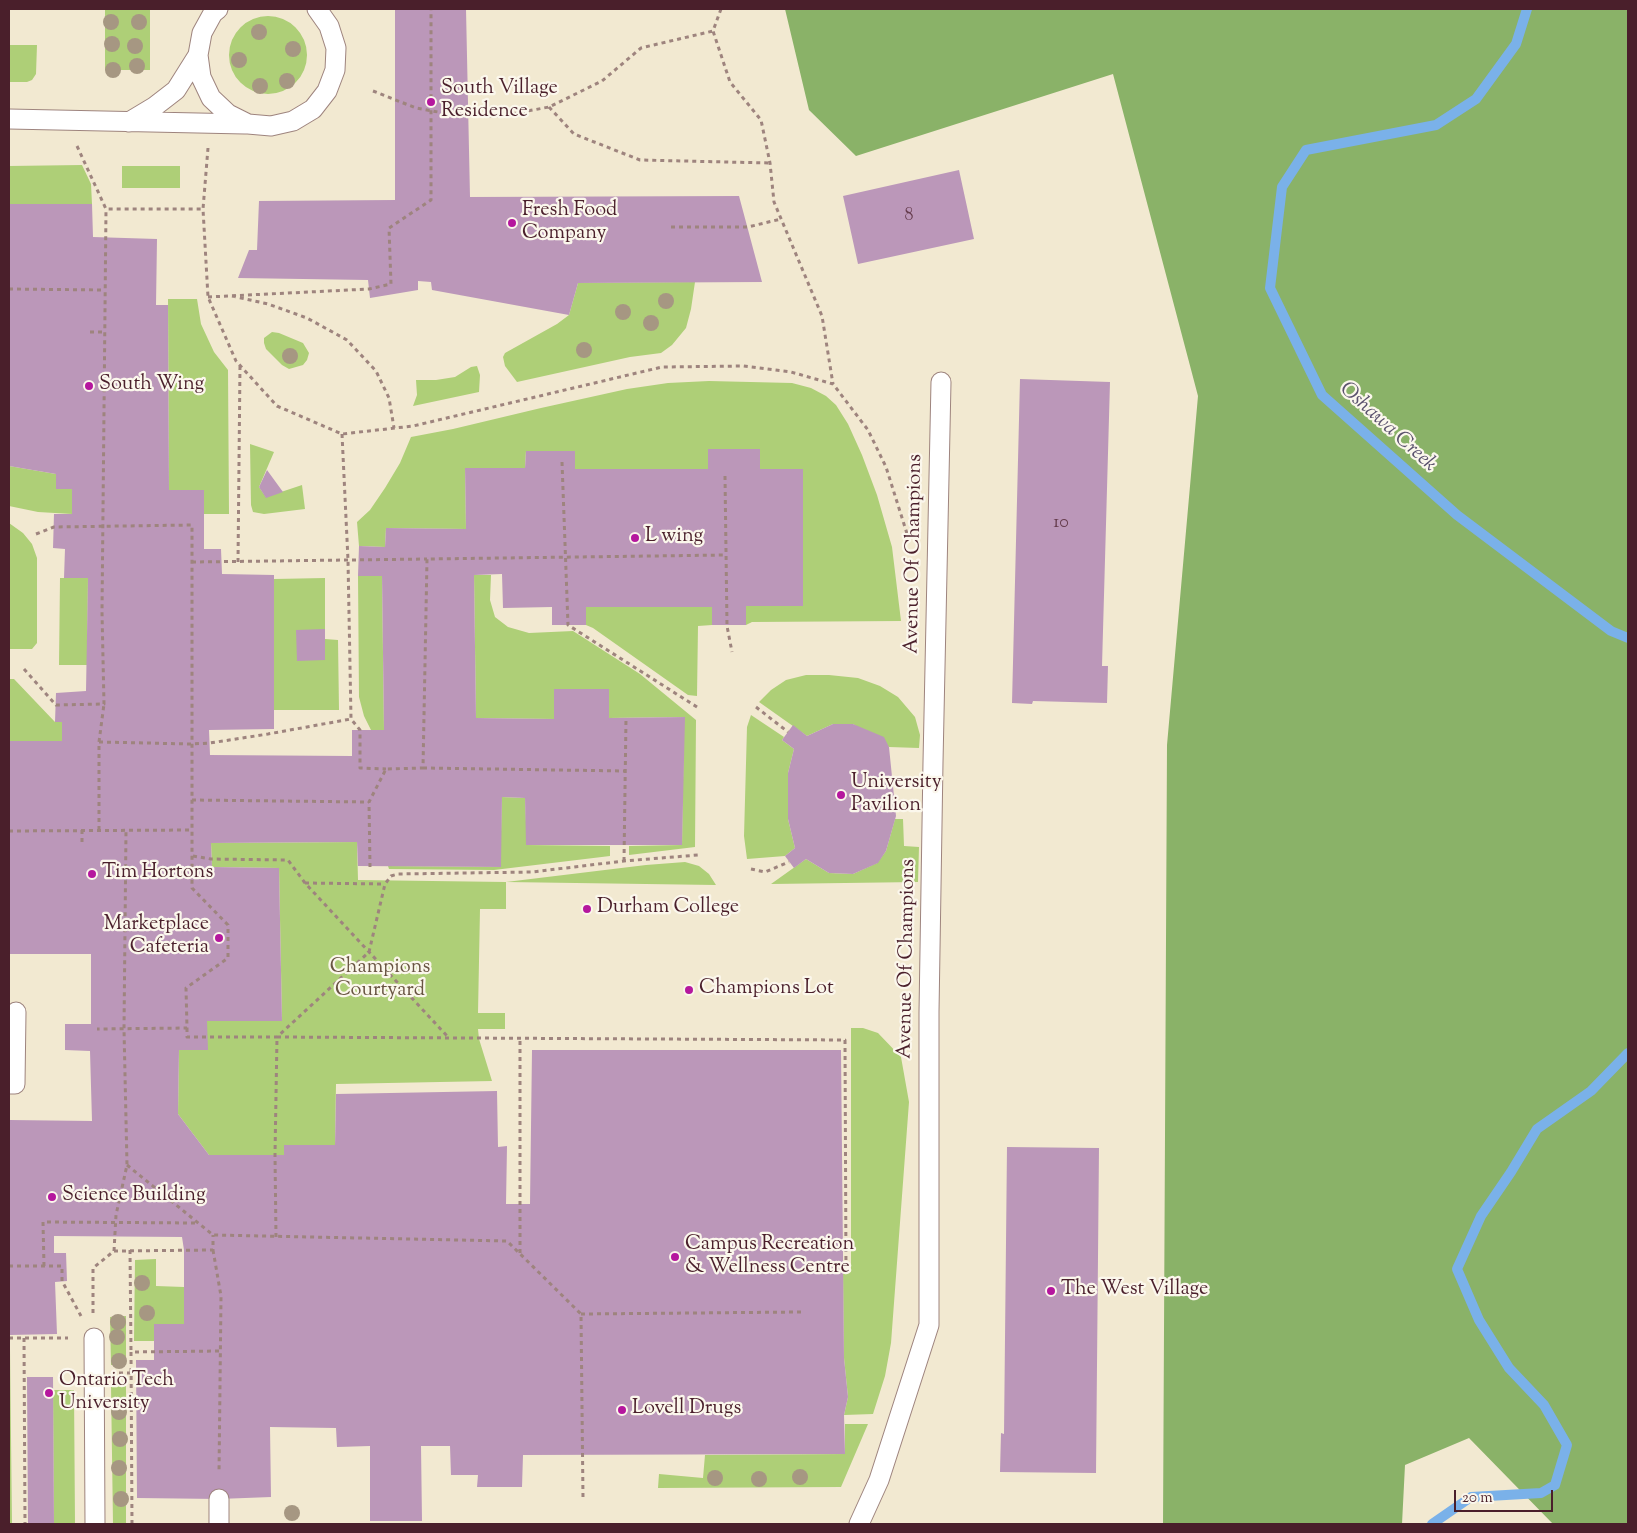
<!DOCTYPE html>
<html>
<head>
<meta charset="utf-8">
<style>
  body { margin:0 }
  #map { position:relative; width:1637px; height:1533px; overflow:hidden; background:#f2e9d1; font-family:"Sorts Mill Goudy",serif }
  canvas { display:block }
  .frame { position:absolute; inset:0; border:10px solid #4a1f2b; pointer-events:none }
  .scale { position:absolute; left:1454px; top:1490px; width:99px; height:22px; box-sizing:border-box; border:2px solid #4a1f2b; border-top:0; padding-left:6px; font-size:15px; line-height:18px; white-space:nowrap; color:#4a1f2b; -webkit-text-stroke:4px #fbf7ec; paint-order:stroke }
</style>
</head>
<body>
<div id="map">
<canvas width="1637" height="1533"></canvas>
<div class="frame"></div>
<div class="scale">20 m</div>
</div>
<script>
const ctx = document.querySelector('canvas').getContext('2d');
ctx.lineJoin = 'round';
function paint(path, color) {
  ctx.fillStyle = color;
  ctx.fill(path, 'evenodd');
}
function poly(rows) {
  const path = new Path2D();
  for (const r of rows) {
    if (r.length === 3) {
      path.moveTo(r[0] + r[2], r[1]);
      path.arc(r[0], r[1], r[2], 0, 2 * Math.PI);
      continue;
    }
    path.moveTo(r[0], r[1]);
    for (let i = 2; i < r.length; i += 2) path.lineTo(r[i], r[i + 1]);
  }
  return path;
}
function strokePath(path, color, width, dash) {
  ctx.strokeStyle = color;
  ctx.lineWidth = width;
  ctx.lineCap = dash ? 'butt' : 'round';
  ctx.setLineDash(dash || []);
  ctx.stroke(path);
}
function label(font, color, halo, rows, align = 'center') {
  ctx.font = font + ' "Sorts Mill Goudy",serif';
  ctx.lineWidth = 4.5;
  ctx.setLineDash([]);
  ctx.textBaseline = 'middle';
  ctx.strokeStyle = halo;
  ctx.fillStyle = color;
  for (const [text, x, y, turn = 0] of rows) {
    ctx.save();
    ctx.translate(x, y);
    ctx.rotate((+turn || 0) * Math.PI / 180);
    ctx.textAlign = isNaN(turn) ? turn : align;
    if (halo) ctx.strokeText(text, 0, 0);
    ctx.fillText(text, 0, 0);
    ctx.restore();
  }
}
paint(poly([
  [105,9,150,9,150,70,105,70],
  [268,55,39],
  [9,45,37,45,36,74,32,80,27,82,9,82],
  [82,165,91,184,92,204,9,204,9,166],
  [122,166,180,166,180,188,122,188],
  [695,282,691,309,686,328,672,345,661,353,630,357,517,382,505,366,503,357,505,353,557,324,569,315,578,283],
  [168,299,197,299,201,324,214,352,228,370,229,514,204,514,204,490,169,490],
  [272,332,279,333,303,343,309,353,307,360,303,365,289,369,282,365,266,349,264,343,264,338],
  [477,366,480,375,479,392,413,406,417,395,416,380,436,380,455,377,471,367],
  [709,381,792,383,811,388,826,396,836,405,848,424,862,455,877,495,892,547,901,621,752,622,746,625,746,606,803,606,803,469,760,469,760,449,709,449,708,469,575,469,575,451,526,451,525,468,465,468,466,529,386,528,385,547,359,546,357,522,370,510,385,488,400,463,411,437,453,429,541,408,627,389,668,383],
  [250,444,274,452,259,487,266,497,302,485,305,509,264,514,253,512,251,505],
  [9,466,56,474,56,489,72,489,72,514,38,512,9,506],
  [9,523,23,533,32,544,37,558,37,643,32,649,9,649],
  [474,575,491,575,490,600,495,617,508,627,529,633,573,631,640,674,696,720,695,847,629,855,629,846,682,845,684,717,609,718,609,689,555,689,554,719,476,718],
  [358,576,382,576,384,730,371,730,364,716,359,697],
  [60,578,88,578,87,665,59,665],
  [325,578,325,639,338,640,339,710,274,710,274,579],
  [586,607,712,607,712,625,698,626,697,696,688,695,593,628,586,625],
  [806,675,829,675,858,678,880,686,898,697,915,717,920,735,919,748,889,747,853,724,833,724,807,736,759,702,771,690,786,680],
  [9,679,14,679,55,722,62,722,62,741,9,741],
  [751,715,784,737,782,740,794,749,788,773,788,819,795,848,785,856,747,859,744,836,747,727],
  [502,797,525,798,527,845,610,846,610,856,494,870,389,869,388,866,500,867],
  [895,819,903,819,904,846,919,847,918,882,771,884,806,859,829,873,853,874,877,863,886,851],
  [357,842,358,880,506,882,646,865,685,862,699,866,709,874,716,885,506,882,506,909,480,909,478,1013,505,1013,505,1029,478,1029,479,1039,492,1081,336,1084,335,1145,284,1145,284,1155,209,1155,178,1114,179,1050,207,1050,207,1021,282,1021,279,868,212,867,211,843],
  [851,1028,863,1028,878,1033,901,1057,909,1102,891,1343,885,1376,873,1414,844,1415,848,1397,844,1358,843,1273,851,1272],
  [156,1259,156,1286,184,1287,184,1324,154,1324,154,1341,134,1341,135,1260],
  [126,1316,126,1365,111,1365,110,1317],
  [9,1349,10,1349,12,1524,9,1524],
  [111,1385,126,1385,126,1524,113,1524],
  [53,1390,74,1390,75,1524,54,1524],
  [845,1424,868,1424,841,1487,658,1488,659,1474,703,1478,705,1455,845,1454]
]), '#aecf77');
paint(poly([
  [785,9,1628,9,1628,1524,1553,1524,1469,1438,1405,1465,1402,1524,1163,1524,1167,745,1198,396,1113,74,856,156,809,110]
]), '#8ab268');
strokePath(poly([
  [1527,9,1516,44,1476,99,1436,125,1306,150,1282,187,1270,288,1322,395,1457,515,1611,631,1628,638],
  [1432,1524,1471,1497,1541,1493,1555,1485,1567,1445,1544,1405,1509,1368,1479,1320,1457,1269,1481,1216,1511,1172,1537,1129,1591,1091,1628,1053]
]), '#7ab1e9', 10);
paint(poly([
  [395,9,466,9,470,197,739,196,762,282,578,283,569,315,432,290,431,282,418,281,418,290,370,298,368,280,238,278,249,250,257,250,259,201,395,200],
  [959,170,974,239,858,264,843,196],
  [9,204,92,204,93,237,157,239,156,305,168,305,169,490,204,490,204,549,221,549,222,574,274,575,274,729,209,730,210,755,352,756,352,730,384,730,382,576,358,576,359,546,385,547,386,528,466,529,465,468,525,468,526,451,575,451,575,469,708,469,708,449,760,449,760,469,803,469,803,606,746,606,746,625,712,625,712,607,586,607,586,625,552,625,552,607,503,608,502,574,474,575,476,718,554,719,554,689,609,689,609,718,685,717,682,845,526,845,525,798,502,797,501,867,358,866,357,842,211,843,212,867,279,868,282,1021,207,1021,208,1050,179,1050,178,1114,209,1155,284,1155,284,1145,335,1145,336,1094,497,1091,498,1147,507,1146,506,1204,530,1204,532,1050,841,1050,844,1358,848,1397,844,1415,845,1454,523,1455,522,1487,477,1487,478,1475,451,1475,450,1446,421,1446,422,1521,370,1521,370,1446,337,1447,336,1428,270,1427,271,1497,219,1499,137,1498,136,1360,154,1360,154,1324,184,1324,184,1250,182,1237,54,1236,54,1253,66,1253,67,1281,55,1282,57,1334,9,1335,9,1120,92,1121,90,1051,65,1050,65,1024,91,1024,91,954,9,954,9,741,62,741,62,722,55,722,56,693,86,691,88,578,64,578,65,549,53,548,54,514,72,514,72,489,56,489,56,474,9,466],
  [1020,379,1110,382,1102,666,1108,666,1107,703,1033,701,1032,704,1012,703],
  [267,470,283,492,266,498,259,487],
  [325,629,325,660,297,661,296,630],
  [833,724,853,724,884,737,889,747,896,816,886,851,878,863,853,874,829,873,806,859,794,868,785,856,795,848,788,819,788,773,794,749,782,740,793,725,807,736],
  [1007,1147,1099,1148,1096,1473,1000,1472,1001,1433,1004,1434],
  [27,1377,53,1377,54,1524,28,1524]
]), '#bb97b9');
const service = poly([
  [218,9,213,13,202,33,198,55,201,77,211,98,228,114,248,124,271,126,293,121,313,109,327,91,335,70,336,48,329,26,317,9],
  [9,119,245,124],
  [129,122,154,107,176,90,198,55],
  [9,1084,15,1084,16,1012],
  [94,1338,95,1524],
  [219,1499,219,1524],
  [859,1524,879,1480,929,1325,929,1012,933,762,941,382]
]);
strokePath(service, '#9e847e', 21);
strokePath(poly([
  [721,9,713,31,730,82,761,120,770,163,774,202,822,316,833,384],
  [373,91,416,108,460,116,501,116,549,107,602,81,641,48,713,31],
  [549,107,574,134,640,160,770,163],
  [77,146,106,209,203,209],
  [208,148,203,209,208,297,236,361,277,406,342,434,413,426,662,367,743,366,791,372,833,384,868,430,886,467,909,540],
  [671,227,748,227,781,219],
  [9,289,105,290],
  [232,296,268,304,307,318,347,340,376,371,389,398,394,428],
  [208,297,369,289,391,284,389,228,431,200,431,9],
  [90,332,104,332],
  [342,434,348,560,351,719,360,730,360,768,386,769],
  [562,462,568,625,697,707],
  [725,476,727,626,732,652],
  [36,534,54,527,192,525,192,888,228,925,228,958,186,988,187,1028,97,1029],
  [192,562,427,559],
  [238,562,240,365],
  [24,669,56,705,104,704,102,612,106,209],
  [756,707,788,732],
  [99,742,192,744,210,743,268,734,351,719],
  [423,768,626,771],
  [192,800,369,802],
  [82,830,82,845],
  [99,830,99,742,104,704],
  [9,831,193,830],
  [193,856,211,859,288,860,305,883,448,1037],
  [624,861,626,718],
  [370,867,369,802,386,769,423,768,427,559,726,555],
  [751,869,765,872,789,862],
  [305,883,385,884],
  [187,1028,187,1037,277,1037,369,952,385,884,391,876,398,874,532,872,624,861,698,855],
  [127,1165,213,1235,507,1241,581,1314,583,1498],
  [276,1237,275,1155,277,1037,845,1040,846,1271],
  [130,1250,131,1352],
  [213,1250,221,1296,219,1473],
  [114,1251,116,1215,127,1165,124,1029,126,830],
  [520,1253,520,1039],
  [9,1266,62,1266,62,1281,81,1316],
  [44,1266,43,1222,197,1223],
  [93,1313,93,1268,114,1251,213,1250,213,1235],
  [581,1314,802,1312],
  [9,1338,68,1338],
  [24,1338,25,1524],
  [119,1373,131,1373],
  [132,1524,131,1352,221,1351]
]), '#9e847e', 3, [4, 4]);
strokePath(service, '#fff', 19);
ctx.fillStyle = '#a69782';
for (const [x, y] of [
  [111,22],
  [139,22],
  [259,32],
  [112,44],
  [135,46],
  [293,49],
  [239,60],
  [137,66],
  [113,70],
  [287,81],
  [260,86],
  [666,301],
  [623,312],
  [651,323],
  [584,350],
  [290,356],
  [142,1283],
  [147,1313],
  [118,1322],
  [117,1337],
  [119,1361],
  [119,1412],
  [120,1439],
  [119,1468],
  [800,1477],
  [715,1478],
  [759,1479],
  [121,1499],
  [292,1513]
]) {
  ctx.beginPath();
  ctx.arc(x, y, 8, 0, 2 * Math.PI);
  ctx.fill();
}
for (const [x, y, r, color] of [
  [431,102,5,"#b5179e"],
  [512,223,5,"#b5179e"],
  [89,386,5,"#b5179e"],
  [635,538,5,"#b5179e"],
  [841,795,5,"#b5179e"],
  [92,874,5,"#b5179e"],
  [587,909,5,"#b5179e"],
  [219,938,5,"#b5179e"],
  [689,990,5,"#b5179e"],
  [52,1197,5,"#b5179e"],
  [675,1257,5,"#b5179e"],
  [1051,1291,5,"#b5179e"],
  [49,1393,5,"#b5179e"],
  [622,1410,5,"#b5179e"]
]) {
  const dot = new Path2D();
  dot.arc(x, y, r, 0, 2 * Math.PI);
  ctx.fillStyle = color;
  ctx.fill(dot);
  strokePath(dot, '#fbf7ec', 2);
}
label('18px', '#663d4e', null, [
  ["8",909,217],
  ["10",1061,524]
]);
label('20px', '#4a1f2b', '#fbf7ec', [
  ["South Village",441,90],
  ["Residence",441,113],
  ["Fresh Food",522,212],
  ["Company",522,235],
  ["South Wing",99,386],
  ["L wing",645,538],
  ["University",851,784],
  ["Pavilion",851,807],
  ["Tim Hortons",102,874],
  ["Durham College",597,909],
  ["Marketplace",209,926,"right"],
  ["Cafeteria",209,949,"right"],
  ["Champions Lot",699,990],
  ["Science Building",62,1197],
  ["Campus Recreation",685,1246],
  ["& Wellness Centre",685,1269],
  ["The West Village",1061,1291],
  ["Ontario Tech",59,1382],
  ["University",59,1405],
  ["Lovell Drugs",632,1410]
], 'left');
label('20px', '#4a1f2b', '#fbf7ec', [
  ["Avenue Of Champions",915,554,-89],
  ["Avenue Of Champions",908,959,-89]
]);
label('20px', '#685442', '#fbf7ec', [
  ["Champions",380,969],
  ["Courtyard",380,992]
]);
label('italic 21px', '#5b526e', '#fbf7ec', [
  ["Oshawa Creek",1387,428,42]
]);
</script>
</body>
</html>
